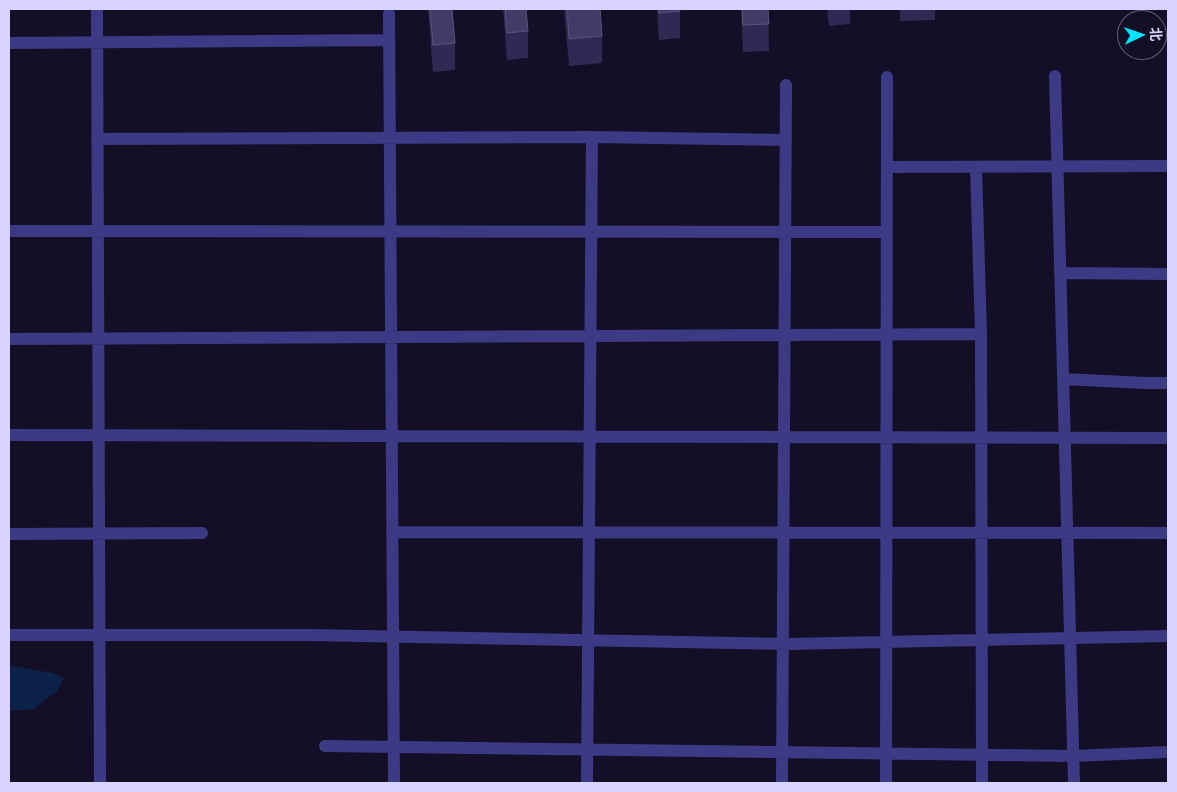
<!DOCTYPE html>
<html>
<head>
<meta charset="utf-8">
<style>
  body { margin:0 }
  #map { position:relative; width:1177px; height:792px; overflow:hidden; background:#130f26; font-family:"Roboto Condensed","Noto Sans SC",sans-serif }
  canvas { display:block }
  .frame { position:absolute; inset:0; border:10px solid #d9d4ff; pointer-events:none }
  .north { position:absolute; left:1117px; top:10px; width:50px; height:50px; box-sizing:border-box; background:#130f26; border:1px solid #625e7d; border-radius:50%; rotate:87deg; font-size:14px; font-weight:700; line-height:20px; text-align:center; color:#d9d4ff }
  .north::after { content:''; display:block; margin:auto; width:18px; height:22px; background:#00e5ff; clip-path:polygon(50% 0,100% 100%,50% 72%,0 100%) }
</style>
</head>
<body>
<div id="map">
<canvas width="1177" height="792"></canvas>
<div class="frame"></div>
<div class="north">北</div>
</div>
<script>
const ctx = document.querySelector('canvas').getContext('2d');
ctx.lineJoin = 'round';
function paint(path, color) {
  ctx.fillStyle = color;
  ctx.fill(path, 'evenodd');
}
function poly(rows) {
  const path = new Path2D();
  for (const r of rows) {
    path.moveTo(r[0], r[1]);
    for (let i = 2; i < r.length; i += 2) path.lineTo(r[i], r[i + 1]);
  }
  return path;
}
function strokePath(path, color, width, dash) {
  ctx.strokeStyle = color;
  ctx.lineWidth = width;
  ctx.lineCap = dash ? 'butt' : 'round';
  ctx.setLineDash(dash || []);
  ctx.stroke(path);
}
paint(poly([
  [9,665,52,673,64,678,57,691,34,709,9,711]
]), '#0c2248');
strokePath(poly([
  [97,9,100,783],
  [389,14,394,783],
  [9,43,389,40],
  [1055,76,1074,783],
  [97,139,592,137,786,140],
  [887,167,1168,166],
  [976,167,981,334,982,783],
  [9,231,887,232],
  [1060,273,1168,274],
  [9,339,981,334],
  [1063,379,1146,383,1168,383],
  [9,435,1168,438],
  [392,532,1168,533],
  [9,534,202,533],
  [9,635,309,635,788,644,1168,636],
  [325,746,1073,756,1168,752],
  [587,783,592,137],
  [782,783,786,85],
  [886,783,887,77]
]), '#3d3a85', 12);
paint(poly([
  [428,9,452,9,455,43,455,70,433,72],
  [503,9,526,9,528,31,528,58,507,60],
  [564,9,600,9,602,36,602,63,569,66],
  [657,9,680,9,680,38,659,40],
  [741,9,768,9,769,51,743,52],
  [827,9,850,9,850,24,829,26],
  [900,9,935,9,935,20,900,21],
  [976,9,1010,9,976,10]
]), '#312854');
const building = poly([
  [430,9,452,9,455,43,433,45,430,9],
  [505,9,526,9,528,31,507,33,505,9],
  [567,9,600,9,602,36,569,39,567,9],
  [659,9,680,9,680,11,659,13,659,9],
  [742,9,768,9,769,24,743,25,742,9]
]);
paint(building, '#433a66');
strokePath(building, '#5a527e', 1);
</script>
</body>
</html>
